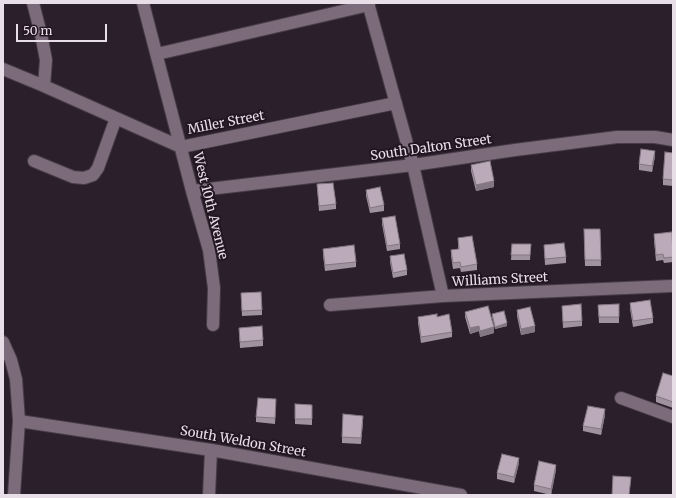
<!DOCTYPE html>
<html>
<head>
<meta charset="utf-8">
<style>
  body { margin:0 }
  #map { position:relative; width:676px; height:498px; overflow:hidden; background:#2c1f2c; font-family:Merriweather,serif }
  canvas { display:block }
  .frame { position:absolute; inset:0; border:4px solid #e7dee7; pointer-events:none }
  .scale { position:absolute; left:16px; top:24px; width:91px; height:18px; box-sizing:border-box; border:2px solid #e7dee7; border-top:0; padding-left:5px; font-size:12px; line-height:14px; white-space:nowrap; color:#e7dee7; -webkit-text-stroke:3px #231622; paint-order:stroke }
</style>
</head>
<body>
<div id="map">
<canvas width="676" height="498"></canvas>
<div class="frame"></div>
<div class="scale">50 m</div>
</div>
<script>
const ctx = document.querySelector('canvas').getContext('2d');
ctx.lineJoin = 'round';
function poly(rows) {
  const path = new Path2D();
  for (const r of rows) {
    path.moveTo(r[0], r[1]);
    for (let i = 2; i < r.length; i += 2) path.lineTo(r[i], r[i + 1]);
  }
  return path;
}
function strokePath(path, color, width, dash) {
  ctx.strokeStyle = color;
  ctx.lineWidth = width;
  ctx.lineCap = dash ? 'butt' : 'round';
  ctx.setLineDash(dash || []);
  ctx.stroke(path);
}
function paint(path, color) {
  ctx.fillStyle = color;
  ctx.fill(path, 'evenodd');
}
function label(font, color, halo, rows, align = 'center') {
  ctx.font = font + ' Merriweather,serif';
  ctx.lineWidth = 4;
  ctx.setLineDash([]);
  ctx.textBaseline = 'middle';
  ctx.strokeStyle = halo;
  ctx.fillStyle = color;
  for (const [text, x, y, turn = 0] of rows) {
    ctx.save();
    ctx.translate(x, y);
    ctx.rotate((+turn || 0) * Math.PI / 180);
    ctx.textAlign = isNaN(turn) ? turn : align;
    if (halo) ctx.strokeText(text, 0, 0);
    ctx.fillText(text, 0, 0);
    ctx.restore();
  }
}
const minor = poly([
  [33,3,41,34,46,60,44,86],
  [143,3,192,191,209,250,214,288,213,325],
  [368,3,413,165,443,296],
  [157,54,369,5],
  [3,69,44,86,181,147,396,103],
  [34,161,73,177,84,178,93,175,98,168,116,118],
  [192,191,413,165,515,150,617,137,655,137,673,140],
  [330,305,443,296,671,286],
  [3,342,11,360,16,379,19,421,14,495],
  [621,398,673,417],
  [19,421,211,450,461,495],
  [209,495,211,450]
]);
strokePath(minor, '#473c47', 14);
strokePath(minor, '#7c6c7b', 12);
paint(poly([
  [673,153,673,186,663,185,663,179],
  [655,156,652,172,639,170,639,164],
  [471,165,494,187,476,191,471,171],
  [317,184,336,204,336,209,319,211],
  [366,190,384,205,384,211,370,213,366,196],
  [382,218,400,244,400,249,387,251,382,224],
  [584,229,600,229,601,266,585,266],
  [654,234,673,238,673,262,664,263,663,260,656,261,654,240],
  [458,238,477,264,477,270,461,272,460,268,453,269,451,256,451,250,458,249],
  [512,244,531,244,530,260,511,260],
  [544,245,566,257,566,263,545,265],
  [323,249,356,262,356,267,325,271,323,255],
  [390,256,407,270,407,275,393,278,390,262],
  [241,293,262,310,262,315,242,316],
  [630,303,653,318,653,323,633,327,630,309],
  [619,304,619,323,599,323,598,305],
  [562,306,582,321,582,326,563,328],
  [517,310,535,332,521,335,517,316],
  [465,312,494,333,480,337,479,331,470,334,465,317],
  [492,314,507,326,495,329,492,317],
  [418,317,437,317,452,332,452,337,421,343,418,323],
  [239,328,263,340,263,346,240,348],
  [673,376,673,408,656,402,656,396],
  [276,404,275,424,256,422,256,417],
  [295,404,312,405,312,425,295,424],
  [605,415,601,435,583,431,583,426],
  [363,422,361,444,342,443,342,437],
  [519,463,514,483,497,479,497,473],
  [556,470,551,495,534,491,534,485]
]), '#a192a0');
paint(poly([
  [655,151,655,156,652,172,652,166],
  [494,181,494,187,476,191,476,185],
  [507,323,507,326,495,329,495,327],
  [479,326,479,331,470,334,470,328],
  [535,326,535,332,521,335,521,329],
  [494,327,494,333,480,337,480,331],
  [605,409,605,415,601,435,601,429],
  [519,458,519,463,514,483,514,477],
  [556,465,556,470,551,495,551,489]
]), '#837782');
const building = poly([
  [641,149,655,151,652,166,639,164,641,149],
  [665,152,673,153,673,180,663,179,665,152],
  [490,161,494,181,476,185,471,165,490,161],
  [333,183,336,204,319,206,317,184,333,183],
  [380,187,384,205,370,208,366,190,380,187],
  [395,216,400,244,387,246,382,218,395,216],
  [584,229,600,229,601,260,585,260,584,229],
  [672,232,673,257,664,258,663,254,656,255,654,234,672,232],
  [472,236,477,264,461,267,460,262,453,263,451,250,459,249,458,238,472,236],
  [564,243,566,257,545,259,544,245,564,243],
  [512,244,531,244,530,255,511,255,512,244],
  [354,245,356,262,325,265,323,249,354,245],
  [404,254,407,270,393,273,390,256,404,254],
  [261,292,262,310,242,311,241,293,261,292],
  [650,300,653,318,633,321,630,303,650,300],
  [581,304,582,321,563,322,562,306,581,304],
  [619,304,619,317,599,317,598,305,619,304],
  [488,306,494,327,480,331,479,326,470,328,465,312,488,306],
  [530,307,535,326,521,329,517,310,530,307],
  [504,311,507,323,495,327,492,314,504,311],
  [437,314,437,317,449,314,452,332,421,337,418,317,437,314],
  [262,326,263,340,240,342,239,328,262,326],
  [663,373,673,376,673,402,656,396,663,373],
  [258,398,276,399,275,418,256,417,258,398],
  [295,404,312,405,312,419,295,419,295,404],
  [588,406,605,409,601,429,583,426,588,406],
  [343,414,363,416,361,438,342,437,343,414],
  [502,454,519,458,514,477,497,473,502,454],
  [539,461,556,465,551,489,534,485,539,461],
  [613,476,631,477,629,495,612,495,613,476]
]);
paint(building, '#bbaaba');
strokePath(building, '#837782', 1);
label('13px', '#e7dee7', '#231622', [
  ["Miller Street",226,123,-11],
  ["South Dalton Street",431,148,-8],
  ["West 10th Avenue",210,206,76],
  ["Williams Street",500,280,-3],
  ["South Weldon Street",243,442,10]
]);
</script>
</body>
</html>
